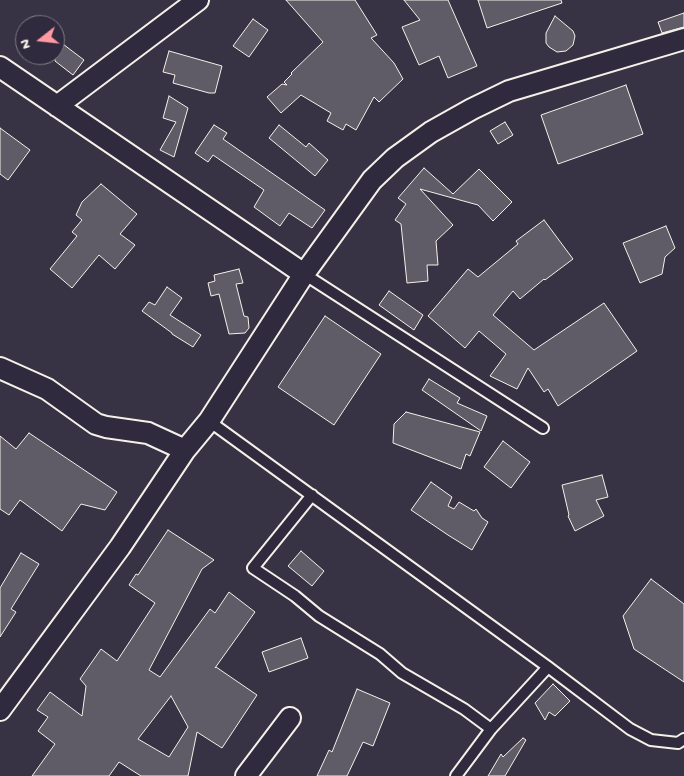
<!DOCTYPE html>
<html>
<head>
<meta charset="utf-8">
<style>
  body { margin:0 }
  #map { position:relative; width:684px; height:776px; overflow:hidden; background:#373244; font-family:"Gochi Hand",sans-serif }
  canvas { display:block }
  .north { position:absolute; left:15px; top:15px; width:50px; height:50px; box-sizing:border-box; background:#2f2a3d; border:1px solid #7e7a81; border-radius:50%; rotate:254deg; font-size:14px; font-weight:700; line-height:20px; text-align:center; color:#f4f1e8 }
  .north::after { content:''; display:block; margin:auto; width:18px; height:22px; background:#ff9aa2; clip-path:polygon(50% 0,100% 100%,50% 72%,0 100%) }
</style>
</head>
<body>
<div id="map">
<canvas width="684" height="776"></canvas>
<div class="north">N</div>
</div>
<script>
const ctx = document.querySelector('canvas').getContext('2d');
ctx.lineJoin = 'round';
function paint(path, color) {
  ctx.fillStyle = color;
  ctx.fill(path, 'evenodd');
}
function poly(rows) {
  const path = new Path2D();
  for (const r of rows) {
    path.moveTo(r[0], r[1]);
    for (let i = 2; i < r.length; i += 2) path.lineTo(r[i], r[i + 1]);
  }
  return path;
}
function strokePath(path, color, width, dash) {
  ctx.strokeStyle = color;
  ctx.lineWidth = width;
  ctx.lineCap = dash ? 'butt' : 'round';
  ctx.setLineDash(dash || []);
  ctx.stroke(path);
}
const building = poly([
  [286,0,355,0,377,35,371,38,394,63,403,79,379,102,374,97,356,130,346,124,343,130,327,121,331,113,301,95,281,113,267,97,282,84,287,85,284,82,292,74,291,73,323,42,286,0],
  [404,0,448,0,477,66,448,78,439,56,419,65,402,27,420,20,404,0],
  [478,0,561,0,562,3,487,28,478,0],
  [684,13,684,27,662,33,658,22,684,13],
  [555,16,573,31,575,36,573,45,566,51,557,52,549,47,546,43,546,33,555,16],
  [253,19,268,30,249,57,233,46,253,19],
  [55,38,84,60,73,75,55,61,55,38],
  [169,51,222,66,215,93,209,93,173,83,175,75,163,72,169,51],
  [626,85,643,134,558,164,541,115,626,85],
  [169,96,188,108,174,157,160,150,176,122,163,118,169,96],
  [505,122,513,135,498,144,490,131,505,122],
  [214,125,227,133,223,139,325,210,312,228,289,213,280,226,254,207,264,190,213,155,208,162,195,153,214,125],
  [279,125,306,147,309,143,328,160,315,176,269,138,279,125],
  [0,128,30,150,8,180,0,174,0,128],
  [424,168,453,194,479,169,512,202,493,221,478,205,420,189,453,225,436,241,438,265,427,265,428,281,407,283,401,224,395,220,406,204,398,198,424,168],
  [101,184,137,214,120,234,135,245,115,269,99,255,72,288,50,269,77,236,72,232,82,220,76,215,82,202,101,184],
  [544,220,573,259,545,280,544,279,520,299,513,291,493,315,534,350,604,303,637,351,558,406,548,389,544,392,528,368,517,389,490,376,506,354,479,331,465,348,428,316,468,269,478,277,518,244,516,241,544,220],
  [666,226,675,248,665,257,662,274,640,283,623,243,666,226],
  [239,269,243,283,236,284,244,316,248,317,249,328,245,333,229,334,219,294,211,296,208,283,215,281,214,275,239,269],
  [167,287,182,298,170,315,201,335,193,347,172,334,172,333,142,311,149,302,155,305,167,287],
  [389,291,423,315,414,330,379,305,389,291],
  [325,316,381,354,334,425,278,387,325,316],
  [429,379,460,398,457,403,487,416,481,431,422,390,429,379],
  [406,412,480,432,470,456,466,454,461,469,393,443,394,424,406,412],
  [29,433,117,492,105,510,81,504,62,531,20,500,9,515,0,509,0,436,16,449,29,433],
  [503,441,530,462,511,488,484,467,503,441],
  [602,475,608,497,596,500,604,516,575,531,568,516,569,515,562,485,602,475],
  [431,482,452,497,448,506,454,509,459,502,474,511,476,509,482,518,488,522,472,550,448,535,411,510,431,482],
  [168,530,214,560,202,569,149,670,160,677,210,609,215,613,229,592,255,612,215,668,216,667,257,695,222,748,197,732,188,776,141,776,119,762,109,776,32,776,55,744,38,731,48,717,37,710,50,692,82,716,86,686,80,679,101,649,117,661,155,603,129,585,136,574,138,575,168,530],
  [171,696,188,727,169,757,138,739,171,696],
  [301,551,324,571,312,586,288,566,301,551],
  [21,553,39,564,11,609,16,612,0,637,0,588,21,553],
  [651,579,684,604,684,682,634,649,623,616,651,579],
  [301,638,308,658,269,672,262,652,301,638],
  [553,684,570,701,555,716,549,712,545,720,535,703,553,684],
  [357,689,390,703,373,746,363,742,347,776,317,776,329,750,332,752,357,689],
  [523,738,526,740,505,776,488,776,501,754,503,757,523,738]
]);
paint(building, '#5f5c67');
strokePath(building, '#f4f1e8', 1);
const service = poly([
  [304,274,543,428],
  [209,421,548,667,630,729,651,740,678,743,684,739],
  [312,495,253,568,295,596,319,616,380,654,402,673,464,709,491,729],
  [456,776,491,729,548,667]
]);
const minor = poly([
  [0,67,304,274],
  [57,106,198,0],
  [0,368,47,389,96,424,106,427,148,433,185,450],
  [0,710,120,547,185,450,209,421,304,274,372,180,395,158,431,132,472,109,509,91,684,39],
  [246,776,290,718]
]);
strokePath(service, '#f4f1e8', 14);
strokePath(minor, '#f4f1e8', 24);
strokePath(service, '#2f2a3d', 10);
strokePath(minor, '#2f2a3d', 20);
</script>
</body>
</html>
